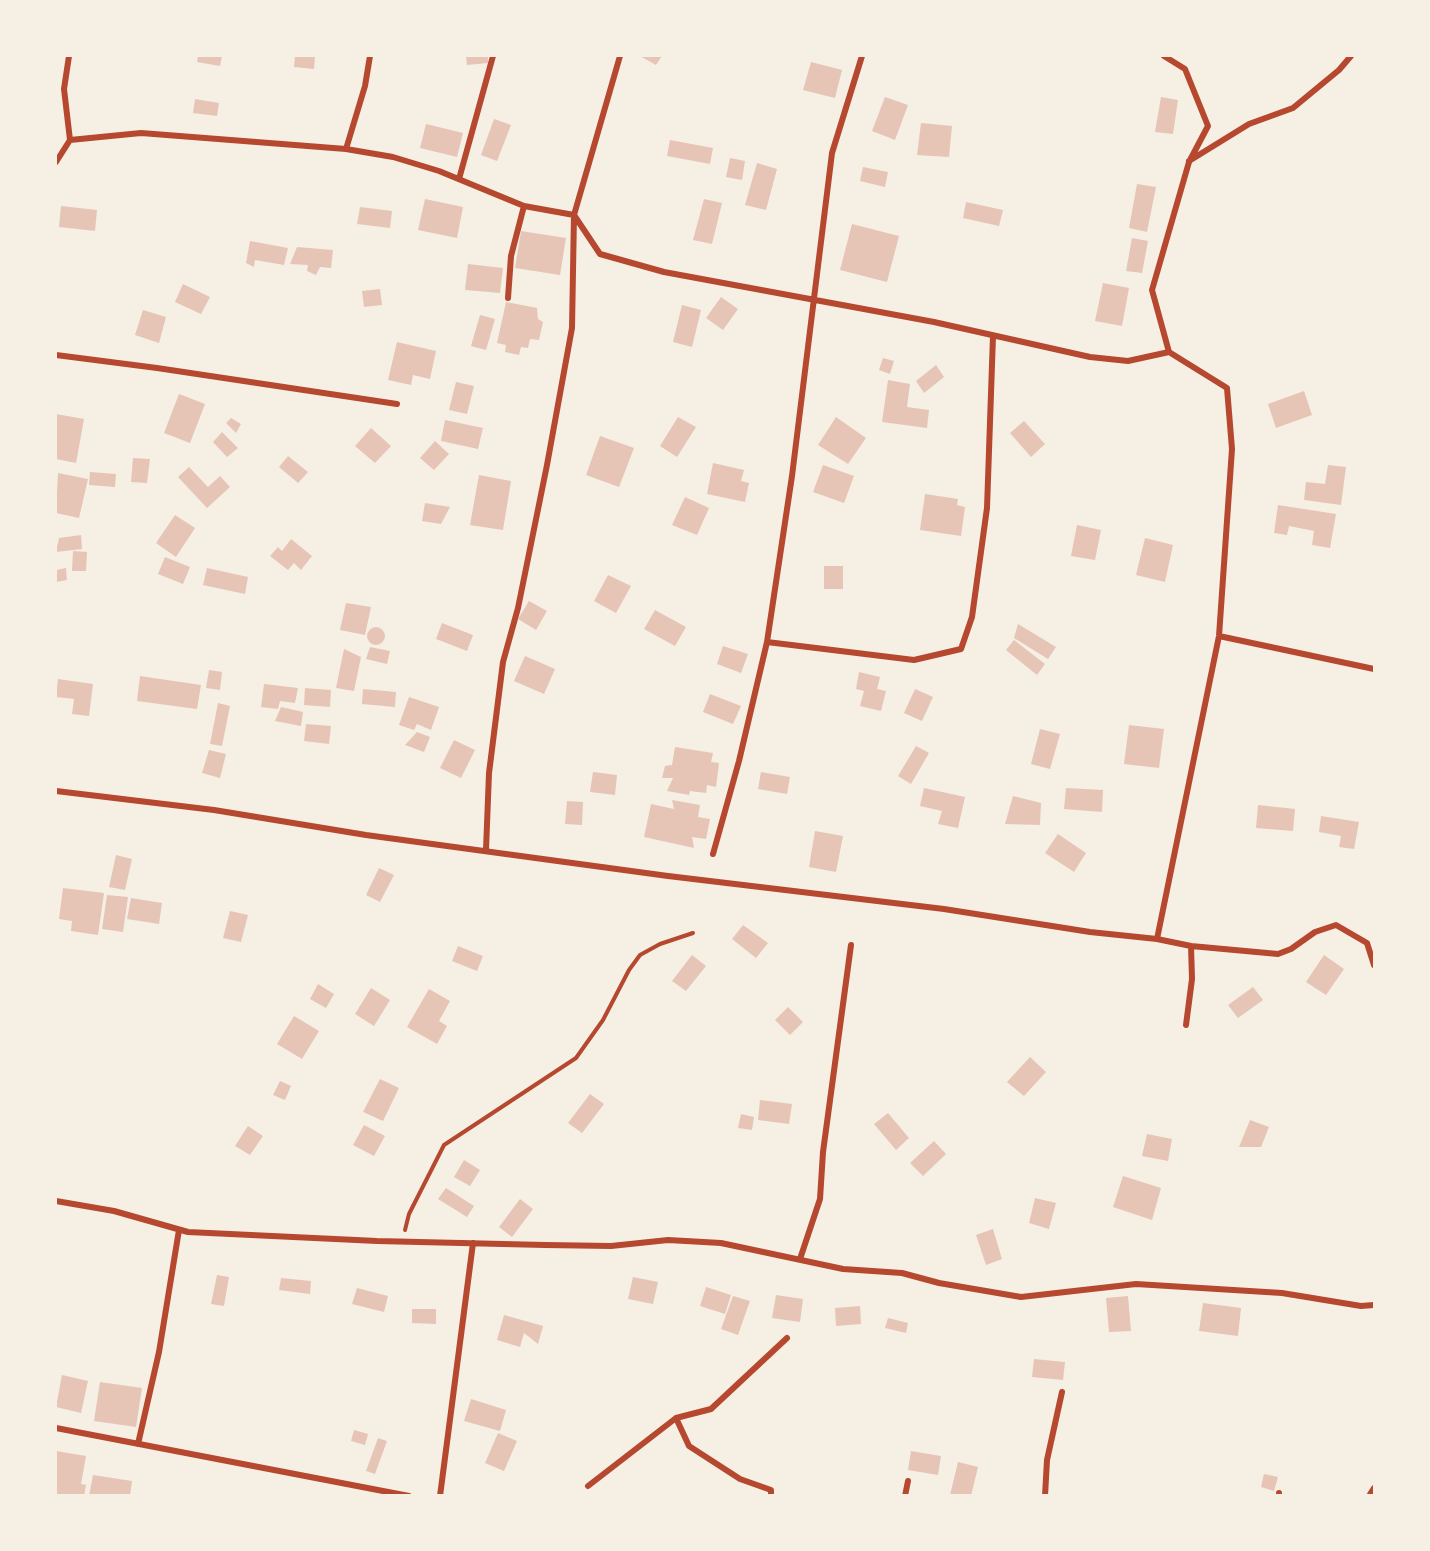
<!DOCTYPE html>
<html>
<head>
<meta charset="utf-8">
<style>
  body { margin:0 }
  #map { position:relative; width:1430px; height:1551px; overflow:hidden; background:#f6efe4; font-family:"Asap Condensed",sans-serif }
  canvas { display:block }
  .frame { position:absolute; inset:0; border:57px solid #f6efe4; pointer-events:none }
</style>
</head>
<body>
<div id="map">
<canvas width="1430" height="1551"></canvas>
<div class="frame"></div>
</div>
<script>
const ctx = document.querySelector('canvas').getContext('2d');
ctx.lineJoin = 'round';
function paint(path, color) {
  ctx.fillStyle = color;
  ctx.fill(path, 'evenodd');
}
function poly(rows) {
  const path = new Path2D();
  for (const r of rows) {
    if (r.length === 3) {
      path.moveTo(r[0] + r[2], r[1]);
      path.arc(r[0], r[1], r[2], 0, 2 * Math.PI);
      continue;
    }
    path.moveTo(r[0], r[1]);
    for (let i = 2; i < r.length; i += 2) path.lineTo(r[i], r[i + 1]);
  }
  return path;
}
function strokePath(path, color, width, dash) {
  ctx.strokeStyle = color;
  ctx.lineWidth = width;
  ctx.lineCap = dash ? 'butt' : 'round';
  ctx.setLineDash(dash || []);
  ctx.stroke(path);
}
paint(poly([
  [198,56,222,56,220,66,197,62],
  [295,56,315,56,314,69,294,67],
  [466,56,488,56,488,63,467,65],
  [640,56,662,56,656,65],
  [811,62,842,70,835,98,803,90],
  [885,97,908,105,895,140,872,131],
  [1161,97,1178,100,1173,134,1155,132],
  [195,99,219,103,217,116,193,113],
  [494,119,511,125,497,161,481,155],
  [921,123,952,126,949,157,917,155],
  [426,124,463,133,457,157,420,148],
  [670,140,713,148,710,164,667,156],
  [730,158,745,161,742,180,726,177],
  [757,163,777,169,766,210,745,205],
  [863,167,888,172,885,187,860,181],
  [1137,184,1156,187,1147,232,1129,228],
  [425,199,463,207,457,238,418,230],
  [704,199,722,203,712,244,693,240],
  [966,202,1003,210,999,226,963,218],
  [61,206,97,210,95,231,59,227],
  [360,207,392,211,390,228,357,224],
  [852,224,899,236,887,282,840,270],
  [521,231,566,238,560,275,515,268],
  [1132,238,1148,241,1142,273,1126,271],
  [250,241,288,248,284,265,255,260,254,267,246,263],
  [297,247,333,250,331,268,320,267,316,275,307,271,308,265,290,264],
  [468,264,503,268,500,293,465,290],
  [1103,283,1129,288,1122,326,1095,321],
  [183,284,210,297,201,314,175,302],
  [380,289,382,305,364,307,362,291],
  [721,297,738,309,723,330,706,318],
  [506,302,537,308,538,319,543,322,539,340,530,339,528,348,521,347,519,355,505,352,506,345,497,343],
  [682,305,701,310,692,347,673,342],
  [143,310,166,317,159,343,135,335],
  [480,315,495,319,486,350,471,346],
  [397,342,436,351,430,379,413,375,411,385,388,380],
  [883,358,894,361,890,374,879,370],
  [936,365,944,377,924,393,916,381],
  [888,380,910,384,907,407,929,410,927,428,882,422],
  [456,382,474,386,467,414,449,410],
  [1304,391,1312,415,1276,428,1268,404],
  [179,394,205,404,190,443,164,433],
  [56,414,84,419,76,463,56,459],
  [678,417,696,427,677,457,660,446],
  [836,417,866,438,848,464,818,445],
  [231,418,241,424,236,433,226,423],
  [445,420,483,428,478,449,441,441],
  [1024,421,1045,444,1031,457,1010,433],
  [371,428,391,446,375,463,355,446],
  [222,432,238,448,227,457,213,442],
  [600,436,634,448,619,487,586,475],
  [435,441,449,454,434,470,420,458],
  [288,456,308,472,298,483,279,467],
  [133,458,150,459,147,483,131,482],
  [713,463,744,470,741,481,749,483,745,502,707,494],
  [823,465,854,476,844,503,813,492],
  [1328,465,1346,467,1341,505,1304,500,1306,482,1325,484],
  [189,467,208,487,220,476,230,487,207,508,178,477],
  [90,472,116,474,115,487,89,485],
  [58,473,88,479,79,518,56,513],
  [479,475,511,481,503,530,470,525],
  [925,494,958,499,957,505,965,507,961,536,920,530],
  [685,497,709,508,697,535,672,525],
  [425,503,450,507,441,524,422,521],
  [1278,505,1336,514,1330,548,1312,545,1314,531,1289,526,1287,535,1274,533],
  [175,515,195,528,176,557,156,543],
  [1077,525,1101,530,1095,560,1071,556],
  [81,535,82,549,56,552,59,538],
  [1145,538,1173,545,1165,582,1136,575],
  [291,539,312,556,301,570,294,563,288,570,270,556,278,547,282,551],
  [73,551,87,552,86,571,72,571],
  [165,557,190,567,183,584,158,574],
  [824,566,843,566,843,589,824,589],
  [66,568,67,580,56,582,56,570],
  [207,568,248,577,245,594,203,585],
  [608,575,631,586,616,613,594,601],
  [529,601,547,611,536,630,518,619],
  [346,603,371,607,365,635,340,630],
  [655,610,686,627,675,646,644,629],
  [442,623,473,635,467,651,436,639],
  [1018,624,1056,647,1048,659,1014,638],
  [376,636,9],
  [1014,640,1045,664,1037,675,1006,650],
  [723,646,748,654,741,673,717,664],
  [370,647,390,651,387,664,366,659],
  [344,649,361,657,354,691,336,688],
  [525,656,555,669,544,694,514,681],
  [209,670,222,672,220,690,206,688],
  [859,672,880,677,877,689,886,691,881,711,860,706,864,691,856,689],
  [140,676,201,685,197,709,137,701],
  [58,679,93,684,89,716,72,714,74,699,56,697],
  [264,684,298,688,295,703,280,701,278,709,261,707],
  [305,688,331,690,330,707,304,705],
  [363,689,396,692,395,707,362,704],
  [915,689,933,697,922,721,904,713],
  [710,694,741,706,733,724,703,712],
  [409,697,439,707,431,730,417,724,414,730,399,725],
  [218,703,230,706,222,746,210,744],
  [281,707,303,712,301,726,275,721],
  [306,724,331,726,329,744,304,741],
  [1129,725,1164,729,1159,768,1124,764],
  [1040,729,1060,734,1050,769,1031,764],
  [417,732,430,737,424,752,405,745],
  [454,740,475,750,461,778,440,768],
  [916,746,929,753,911,784,898,776],
  [675,747,713,753,711,762,719,763,716,787,707,785,706,793,690,791,689,795,667,791,673,778,662,778,665,766,672,765],
  [209,750,226,754,220,778,202,773],
  [593,772,617,775,615,795,590,792],
  [761,772,790,777,787,794,758,789],
  [924,788,965,797,958,828,938,824,942,811,920,806],
  [1066,788,1103,790,1102,812,1064,809],
  [1013,796,1041,803,1040,825,1005,824],
  [672,800,700,805,698,817,710,819,706,839,692,837,694,848,644,837,651,804,674,809],
  [567,801,583,802,582,825,565,824],
  [1258,805,1295,809,1293,831,1256,828],
  [1321,816,1359,822,1354,849,1339,847,1341,836,1319,832],
  [815,831,843,836,836,872,809,867],
  [1058,834,1086,853,1074,872,1045,853],
  [116,855,132,859,125,890,109,887],
  [379,868,394,875,380,902,366,895],
  [63,888,104,893,98,935,71,931,72,921,59,919],
  [107,895,128,897,123,932,102,929],
  [131,898,162,903,159,924,127,919],
  [230,911,248,915,241,942,223,938],
  [743,925,768,943,756,958,732,939],
  [458,946,483,956,477,971,452,961],
  [692,955,706,966,686,991,672,981],
  [1324,955,1344,969,1326,995,1306,982],
  [318,984,334,994,326,1008,310,999],
  [1253,987,1263,1000,1238,1018,1228,1005],
  [371,988,390,1000,374,1026,355,1014],
  [429,989,450,1001,439,1021,447,1026,437,1044,407,1027],
  [788,1007,803,1022,790,1035,775,1020],
  [294,1016,319,1031,302,1059,277,1044],
  [1030,1057,1046,1072,1024,1096,1007,1082],
  [380,1079,399,1088,383,1121,363,1112],
  [280,1081,291,1086,285,1100,273,1095],
  [590,1094,604,1104,582,1133,568,1123],
  [760,1100,792,1104,789,1124,758,1120],
  [888,1113,909,1138,896,1150,874,1124],
  [741,1114,754,1117,752,1130,738,1128],
  [1250,1120,1269,1127,1261,1147,1239,1147],
  [364,1125,385,1136,374,1156,353,1145],
  [248,1126,263,1136,250,1155,235,1146],
  [1147,1134,1172,1139,1168,1161,1142,1156],
  [934,1141,946,1154,923,1176,910,1163],
  [464,1160,480,1170,470,1186,454,1177],
  [1123,1176,1161,1188,1152,1220,1113,1207],
  [446,1188,474,1206,467,1217,438,1199],
  [1035,1198,1056,1203,1049,1229,1029,1223],
  [520,1199,533,1209,512,1237,499,1227],
  [993,1229,1002,1259,986,1265,976,1235],
  [217,1275,229,1277,224,1306,211,1304],
  [633,1277,658,1282,653,1304,628,1299],
  [281,1278,311,1281,310,1294,279,1290],
  [706,1287,731,1295,725,1314,700,1306],
  [357,1288,388,1296,384,1312,352,1304],
  [776,1295,803,1299,800,1322,772,1318],
  [733,1296,750,1301,738,1335,721,1329],
  [1128,1296,1131,1331,1109,1332,1106,1298],
  [1203,1303,1241,1308,1238,1336,1199,1331],
  [860,1306,861,1324,836,1326,835,1308],
  [412,1309,436,1309,436,1324,412,1323],
  [504,1315,543,1326,538,1344,524,1333,520,1347,497,1340],
  [888,1318,908,1323,906,1333,885,1328],
  [1034,1359,1065,1362,1063,1380,1032,1377],
  [62,1375,88,1381,81,1413,56,1407],
  [100,1382,142,1388,136,1427,94,1421],
  [471,1399,506,1410,500,1431,464,1421],
  [354,1430,368,1434,365,1445,351,1441],
  [498,1433,517,1441,504,1471,485,1463],
  [378,1438,387,1441,375,1474,366,1471],
  [56,1451,86,1456,81,1484,86,1485,84,1496,56,1496],
  [911,1451,941,1456,938,1475,908,1470],
  [958,1462,978,1467,971,1496,950,1495],
  [1264,1474,1278,1477,1274,1491,1261,1487],
  [93,1475,132,1481,130,1496,89,1496]
]), '#e6c5b7');
strokePath(poly([
  [405,1230,409,1214,444,1145,576,1058,603,1020,629,970,640,955,660,944,693,933]
]), '#b5482f', 4);
strokePath(poly([
  [69,56,64,89,70,140],
  [346,149,365,86,370,56],
  [1189,161,1249,124,1293,108,1339,70,1351,56],
  [56,162,70,140,141,133,346,149,393,157,439,171,524,206,574,215,600,254,664,272,934,322,1090,357,1128,361,1169,352],
  [459,179,493,56],
  [508,298,511,256,524,206],
  [56,355,157,368,397,404],
  [1219,636,1374,669],
  [767,642,914,660,961,649,972,617,987,508,993,336],
  [56,791,214,810,366,835,668,876,944,909,1090,932,1157,939,1191,946,1278,954,1291,949,1315,932,1336,925,1367,943,1374,965],
  [486,850,489,773,503,662,518,608,547,465,572,328,574,215,620,56],
  [713,854,739,761,767,642,792,476,832,153,862,56],
  [1157,939,1219,636,1232,449,1227,388,1169,352,1152,290,1189,162,1208,126,1185,69,1164,56],
  [1186,1025,1192,979,1191,946],
  [56,1201,114,1211,188,1232,377,1241,545,1245,611,1246,668,1240,721,1243,843,1269,902,1273,939,1283,1021,1297,1136,1284,1282,1293,1361,1306,1374,1305],
  [800,1259,820,1199,823,1152,851,945],
  [676,1418,689,1446,740,1479,771,1490,771,1496],
  [56,1428,409,1496],
  [138,1444,159,1352,179,1230],
  [588,1486,676,1418,711,1409,787,1338],
  [440,1496,473,1243],
  [905,1496,908,1481],
  [1045,1496,1047,1460,1062,1392],
  [1279,1496,1279,1493],
  [1369,1496,1374,1488]
]), '#b5482f', 6);
</script>
</body>
</html>
